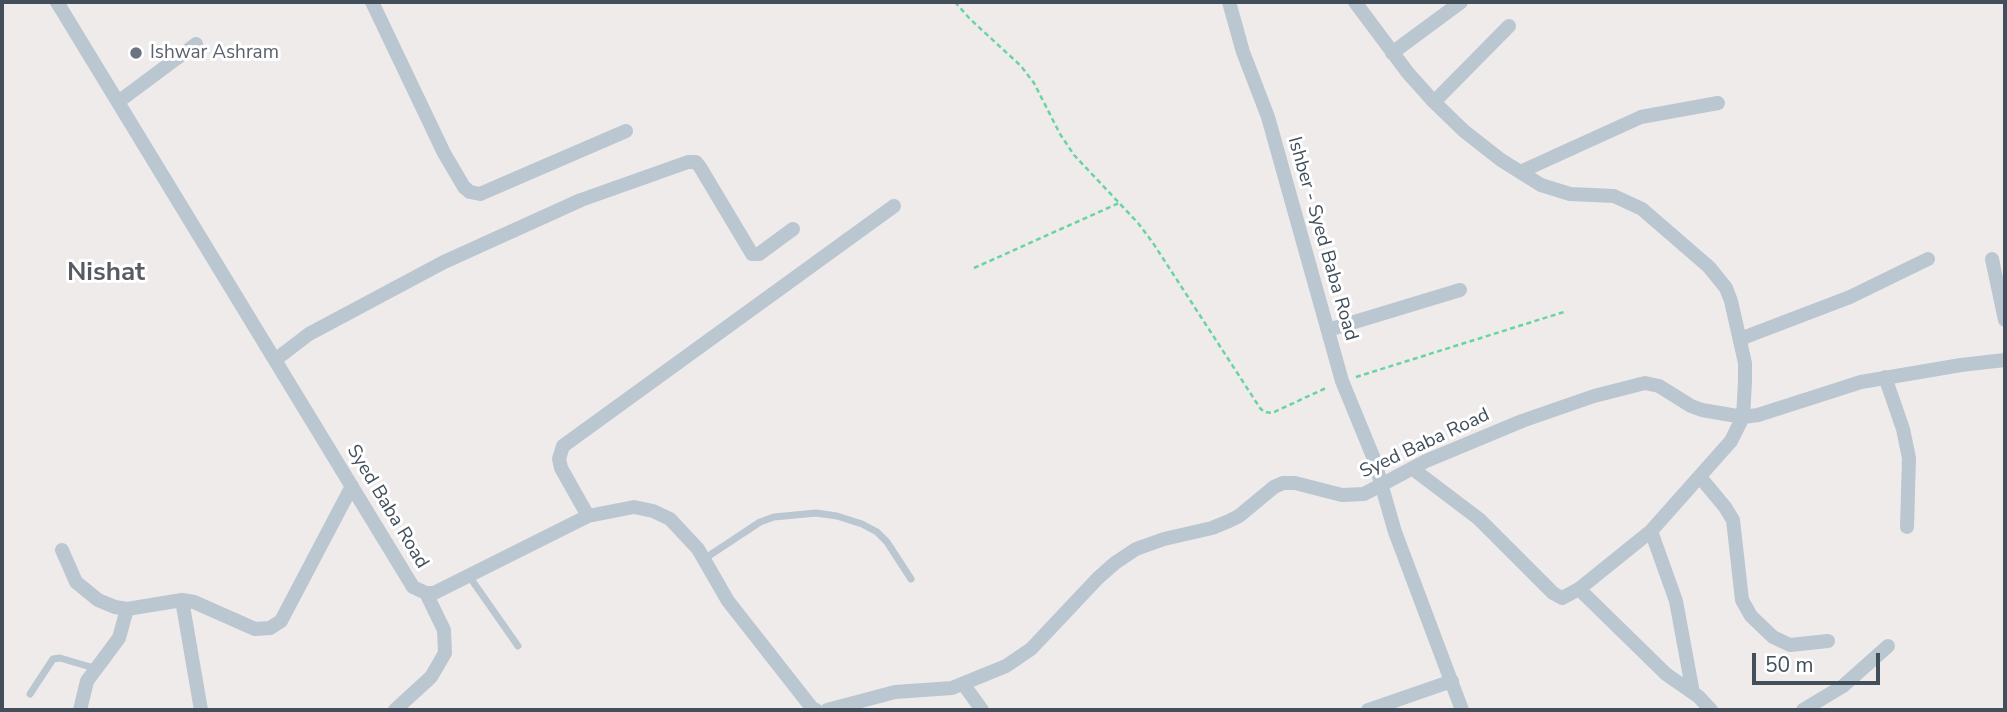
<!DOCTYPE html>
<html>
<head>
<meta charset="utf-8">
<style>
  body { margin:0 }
  #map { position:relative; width:2007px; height:712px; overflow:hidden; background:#efebeb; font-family:"Nunito Sans",sans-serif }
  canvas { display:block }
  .frame { position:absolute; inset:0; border:4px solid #424f5b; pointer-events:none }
  .scale { position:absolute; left:1752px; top:653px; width:128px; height:32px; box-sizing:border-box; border:4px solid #424f5b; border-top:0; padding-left:9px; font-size:21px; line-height:24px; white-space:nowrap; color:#424f5b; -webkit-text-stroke:5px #fff; paint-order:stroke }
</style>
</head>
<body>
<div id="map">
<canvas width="2007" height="712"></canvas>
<div class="frame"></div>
<div class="scale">50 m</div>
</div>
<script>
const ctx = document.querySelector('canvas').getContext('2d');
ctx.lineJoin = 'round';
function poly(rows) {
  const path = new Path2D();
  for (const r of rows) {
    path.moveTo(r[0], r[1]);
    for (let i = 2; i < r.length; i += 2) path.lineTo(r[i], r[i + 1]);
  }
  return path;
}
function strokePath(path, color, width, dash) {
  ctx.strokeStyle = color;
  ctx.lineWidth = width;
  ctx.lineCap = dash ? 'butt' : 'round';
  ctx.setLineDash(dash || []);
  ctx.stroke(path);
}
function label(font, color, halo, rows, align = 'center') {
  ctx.font = font + ' "Nunito Sans",sans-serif';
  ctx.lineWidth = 6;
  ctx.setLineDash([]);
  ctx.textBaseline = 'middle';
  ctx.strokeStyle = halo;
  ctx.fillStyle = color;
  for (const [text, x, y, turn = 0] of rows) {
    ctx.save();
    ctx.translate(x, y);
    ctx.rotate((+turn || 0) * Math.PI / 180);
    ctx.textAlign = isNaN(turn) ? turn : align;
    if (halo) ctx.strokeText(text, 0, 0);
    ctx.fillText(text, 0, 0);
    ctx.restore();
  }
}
strokePath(poly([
  [955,2,970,19,1021,66,1034,83,1060,134,1074,155,1138,223,1153,243,1260,408,1264,412,1272,413,1326,388],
  [974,268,1119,203],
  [1356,377,1567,311]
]), '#67d59f', 2.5, [5, 3.5]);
strokePath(poly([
  [704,559,760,522,774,517,816,513,837,516,862,524,877,532,887,542,911,579],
  [469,576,518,646],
  [30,694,53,659,60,658,94,668]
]), '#bac7d0', 7);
strokePath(poly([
  [57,2,413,587,426,593,434,593,588,516,634,507,653,511,670,519,698,549,728,601,812,708,816,710],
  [372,2,444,153,464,187,470,192,480,194,626,131],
  [1229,2,1243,52,1268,117,1342,381,1374,459,1395,532,1462,710],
  [1355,2,1408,73,1434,102,1464,131,1501,160,1541,185,1570,194,1614,196,1642,209,1709,267,1726,288,1731,301,1745,363,1745,382,1743,417,1731,441,1651,531,1579,589],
  [1392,53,1461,2],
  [118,102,196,44],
  [1434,102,1509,26],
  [1520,172,1641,117,1718,103],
  [1992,259,2005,320],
  [1328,330,1460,290],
  [1740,339,1850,297,1928,259],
  [275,360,309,334,444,262,581,200,688,162,696,162,700,167,752,254,759,254,793,229],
  [1885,377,1903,429,1909,458,1907,527],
  [1413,469,1479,519,1553,593,1562,598,1579,589,1666,674,1699,697,1711,710],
  [1700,477,1725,507,1733,520,1742,600,1751,616,1773,637,1790,645,1828,641],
  [588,516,561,468,559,459,563,446,894,206],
  [1651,531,1676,601,1693,693],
  [62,550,76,582,98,600,115,607,127,609,182,600,194,602,255,629,270,628,281,621,352,486],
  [182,600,201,710],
  [964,685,982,710],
  [80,710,87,681,119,638,127,609],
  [395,710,431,677,445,653,444,630,426,593],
  [827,710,895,692,952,688,1006,666,1031,649,1098,578,1115,563,1136,549,1164,539,1212,528,1229,521,1239,516,1274,487,1283,483,1295,483,1342,495,1364,494,1426,461,1522,421,1594,396,1645,383,1659,386,1691,406,1702,410,1743,417,1758,415,1861,382,1961,365,2005,360],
  [1368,710,1452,681],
  [1803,710,1843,686,1888,646]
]), '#bac7d0', 14);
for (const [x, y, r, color] of [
  [136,53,7,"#6b7280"]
]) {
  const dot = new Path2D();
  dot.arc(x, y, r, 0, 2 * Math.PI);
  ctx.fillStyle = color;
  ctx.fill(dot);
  strokePath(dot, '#fff', 2.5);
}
label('19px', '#5b616d', '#fff', [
  ["Ishwar Ashram",150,53]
], 'left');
label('19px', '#424f5b', '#fff', [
  ["Ishber - Syed Baba Road",1322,239,74],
  ["Syed Baba Road",1425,444,-25],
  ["Syed Baba Road",387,507,59]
]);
label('bold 26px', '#585c62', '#fff', [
  ["Nishat",106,274]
]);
</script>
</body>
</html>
